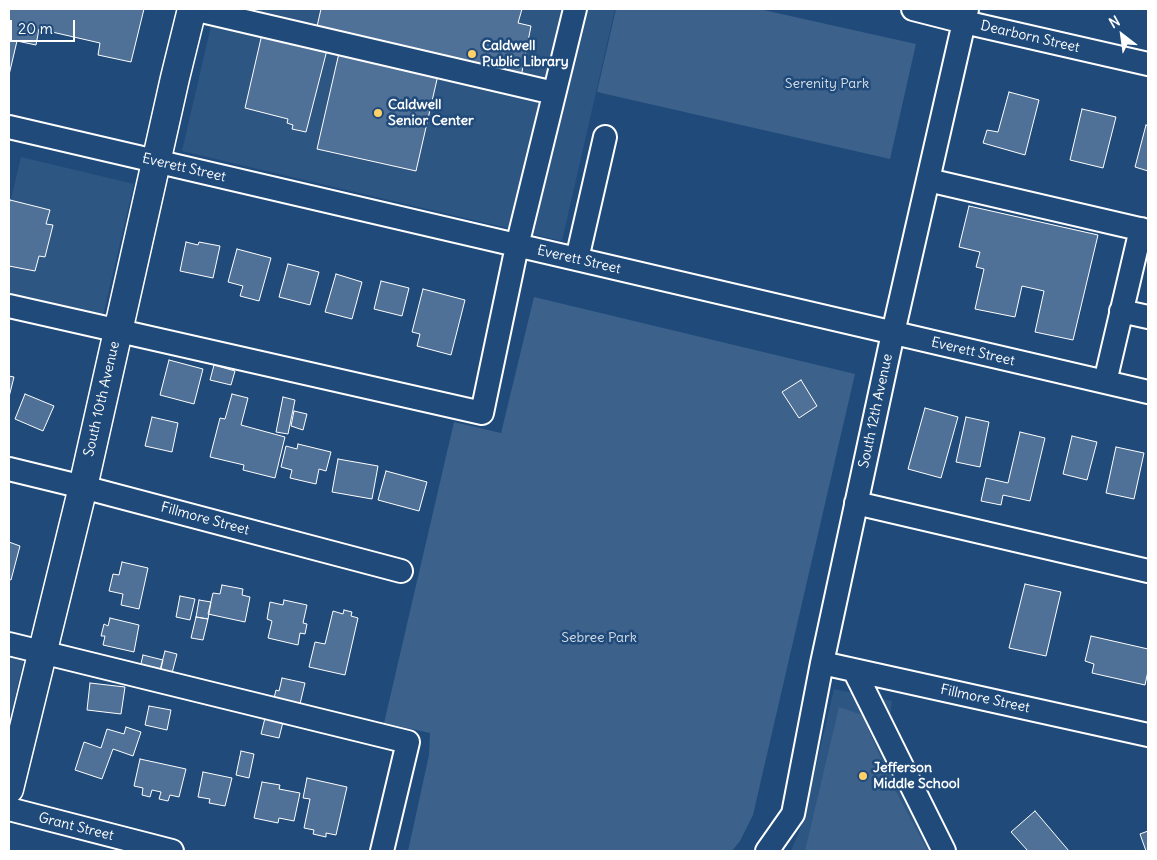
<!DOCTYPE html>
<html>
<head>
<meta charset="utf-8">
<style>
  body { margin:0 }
  #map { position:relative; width:1157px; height:860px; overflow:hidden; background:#1f4a7a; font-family:Delius,sans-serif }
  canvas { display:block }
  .frame { position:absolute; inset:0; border:10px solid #fff; pointer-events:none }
  .north { position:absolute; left:1097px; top:10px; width:50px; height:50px; -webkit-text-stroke:4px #1f4a7a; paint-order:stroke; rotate:330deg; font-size:14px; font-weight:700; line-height:20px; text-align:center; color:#fff }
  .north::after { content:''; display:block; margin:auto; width:18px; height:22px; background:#fff; clip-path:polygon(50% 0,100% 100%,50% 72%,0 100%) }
  .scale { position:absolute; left:10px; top:20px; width:65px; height:22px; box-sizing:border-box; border:2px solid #fff; border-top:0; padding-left:6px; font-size:15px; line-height:18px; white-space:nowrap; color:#fff; -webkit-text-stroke:4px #1f4a7a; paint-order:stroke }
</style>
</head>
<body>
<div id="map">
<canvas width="1157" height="860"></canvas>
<div class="frame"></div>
<div class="north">N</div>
<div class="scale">20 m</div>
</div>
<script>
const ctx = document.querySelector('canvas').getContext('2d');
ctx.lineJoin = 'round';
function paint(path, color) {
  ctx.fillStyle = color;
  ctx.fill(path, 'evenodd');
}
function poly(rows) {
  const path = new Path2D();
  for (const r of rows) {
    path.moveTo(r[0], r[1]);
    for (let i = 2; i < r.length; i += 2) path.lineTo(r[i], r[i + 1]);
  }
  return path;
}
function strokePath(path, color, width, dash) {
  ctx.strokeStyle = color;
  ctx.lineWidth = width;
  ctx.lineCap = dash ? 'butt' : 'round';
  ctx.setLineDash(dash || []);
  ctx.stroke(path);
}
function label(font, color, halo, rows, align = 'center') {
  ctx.font = font + ' Delius,sans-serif';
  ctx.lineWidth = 5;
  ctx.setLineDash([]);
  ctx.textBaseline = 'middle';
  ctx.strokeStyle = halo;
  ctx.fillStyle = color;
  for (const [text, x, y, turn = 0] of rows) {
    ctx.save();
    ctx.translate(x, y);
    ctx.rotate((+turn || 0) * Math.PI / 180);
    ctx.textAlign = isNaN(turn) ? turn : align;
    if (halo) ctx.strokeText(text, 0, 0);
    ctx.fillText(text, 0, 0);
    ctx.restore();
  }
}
paint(poly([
  [215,9,615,9,562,241,182,151],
  [21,157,134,184,102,320,9,298,9,207],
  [9,655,24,658,9,721],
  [834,689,892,701,888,729,950,851,791,851,803,822]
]), '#2e5683');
paint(poly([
  [616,9,759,9,916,44,890,159,597,92],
  [534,297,855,374,753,815,740,841,732,851,408,851,429,755,430,733,384,723,454,422,501,433],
  [839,707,862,715,892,784,928,851,805,851]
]), '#3c618b');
const building = poly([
  [9,9,144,9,131,62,98,55,100,43,39,29,36,45,17,41,9,75,9,9],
  [321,9,522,9,518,23,531,26,521,77,316,31,321,9],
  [262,34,327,50,306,132,292,129,293,125,287,123,288,119,245,108,262,34],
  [339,53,438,75,416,171,317,149,339,53],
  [1009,92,1039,100,1025,155,983,143,987,130,998,132,1009,92],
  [1082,109,1116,117,1103,168,1070,160,1082,109],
  [1146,125,1148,126,1148,171,1135,167,1146,125],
  [10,200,50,210,46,224,53,225,45,257,39,256,35,271,9,266,9,205,10,200],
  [969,206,1098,235,1073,340,1035,332,1044,291,1022,286,1015,317,975,309,984,269,976,267,980,252,959,247,969,206],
  [186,242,198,245,199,242,220,246,213,278,180,271,186,242],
  [237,249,271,258,259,301,240,296,243,286,228,282,237,249],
  [288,264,319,272,310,305,279,297,288,264],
  [336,274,362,282,352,319,325,312,336,274],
  [381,281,409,288,402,316,374,309,381,281],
  [423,289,465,300,451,355,417,346,420,334,412,332,423,289],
  [169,360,203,369,194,404,160,395,169,360],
  [214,365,235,371,231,385,210,380,214,365],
  [9,376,14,377,9,397,9,376],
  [801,380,817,406,799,418,782,392,801,380],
  [25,394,54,406,43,431,15,419,25,394],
  [232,394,248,398,241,425,285,437,275,478,243,470,244,465,210,457,220,418,225,419,232,394],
  [283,397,295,400,288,434,276,432,283,397],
  [925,408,958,417,941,478,908,469,925,408],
  [294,411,307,414,303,430,291,426,294,411],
  [152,417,178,423,172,452,145,446,152,417],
  [966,417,989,422,980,467,956,462,966,417],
  [1020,432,1045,438,1030,501,1003,495,1001,505,981,501,986,478,1008,483,1020,432],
  [1072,436,1097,442,1087,480,1063,474,1072,436],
  [298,444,331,452,326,471,319,469,316,484,290,478,292,470,281,467,286,446,297,449,298,444],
  [1116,447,1144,453,1134,499,1106,493,1116,447],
  [338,459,378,466,372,499,332,492,338,459],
  [386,471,427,482,419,511,378,500,386,471],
  [9,542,20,546,11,580,9,579,9,542],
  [122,562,148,568,139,609,121,605,123,594,109,591,113,574,119,575,122,562],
  [1025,584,1061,592,1046,656,1009,648,1025,584],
  [222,585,243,589,242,595,250,597,245,622,208,614,213,593,220,594,222,585],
  [180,596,195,599,190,620,176,617,180,596],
  [199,600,211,602,208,619,196,617,199,600],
  [284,600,307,605,303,623,307,624,305,634,300,633,298,645,268,638,272,621,267,619,270,602,283,605,284,600],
  [344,610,352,612,351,616,358,618,345,675,309,667,315,642,325,644,333,611,343,614,344,610],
  [196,617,208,619,203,640,191,638,196,617],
  [110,618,139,625,134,652,103,645,105,636,101,636,104,624,108,626,110,618],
  [1091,636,1148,649,1148,671,1145,685,1092,673,1094,664,1085,661,1091,636],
  [165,651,177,654,172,673,160,670,165,651],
  [143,655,163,660,160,673,140,668,143,655],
  [282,678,305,683,300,704,274,698,276,690,279,691,282,678],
  [90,683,125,687,121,714,87,710,90,683],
  [149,706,171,710,167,730,145,725,149,706],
  [266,714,284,718,279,738,261,734,266,714],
  [126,727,141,732,133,756,113,749,102,779,75,770,84,742,101,748,107,729,124,734,126,727],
  [241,751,254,754,249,778,236,775,241,751],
  [140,759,186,769,179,797,170,795,168,801,159,799,161,792,152,790,150,797,142,795,143,788,134,786,140,759],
  [203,772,232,778,225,806,209,803,210,799,198,797,203,772],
  [307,778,347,787,336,835,326,833,326,837,313,834,314,830,304,828,310,799,303,798,307,778],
  [262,782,280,785,279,789,300,793,294,821,279,818,278,823,254,818,262,782],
  [1035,811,1069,851,1028,851,1011,832,1035,811],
  [1148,831,1148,851,1146,851,1140,834,1148,831]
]);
paint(building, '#507197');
strokePath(building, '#fff', 1);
const minor = poly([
  [193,9,554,93],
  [913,9,964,22,1148,64],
  [9,127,1148,392],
  [928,180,1148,231],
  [577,259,605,137],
  [9,306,482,413,517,246,575,9],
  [1121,311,1148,317],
  [1105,382,1141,229],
  [9,469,83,487,401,571],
  [856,503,1148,571],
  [9,644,408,742,382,851],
  [822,663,1148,735],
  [854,670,944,851],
  [9,809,172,851],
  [767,851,793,814,822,663,893,333,967,9]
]);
const major = poly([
  [9,789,83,487,175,78,192,9]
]);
strokePath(minor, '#fff', 26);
strokePath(major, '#fff', 31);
strokePath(minor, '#1f4a7a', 22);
strokePath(major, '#1f4a7a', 28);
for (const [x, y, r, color] of [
  [472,54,5,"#ffd166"],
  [378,113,5,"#ffd166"],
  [863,776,5,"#ffd166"]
]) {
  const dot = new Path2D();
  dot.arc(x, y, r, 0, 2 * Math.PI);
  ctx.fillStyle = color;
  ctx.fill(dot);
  strokePath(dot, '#1f4a7a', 2);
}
label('14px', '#fff', '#1f4a7a', [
  ["Dearborn Street",1030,37,13],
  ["Everett Street",184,168,13],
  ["Everett Street",579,260,13],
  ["Everett Street",973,352,13],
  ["South 10th Avenue",102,399,-77],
  ["South 12th Avenue",876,411,-78],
  ["Fillmore Street",205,519,15],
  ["Fillmore Street",985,699,12],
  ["Grant Street",76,827,14]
]);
label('bold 14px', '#fff', '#1f4a7a', [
  ["Caldwell",482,46],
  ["Public Library",482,62],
  ["Caldwell",388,105],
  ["Senior Center",388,121],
  ["Jefferson",873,768],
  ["Middle School",873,784]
], 'left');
label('14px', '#d8dfe8', '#1f4a7a', [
  ["Serenity Park",827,84],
  ["Sebree Park",599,638]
]);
</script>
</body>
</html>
